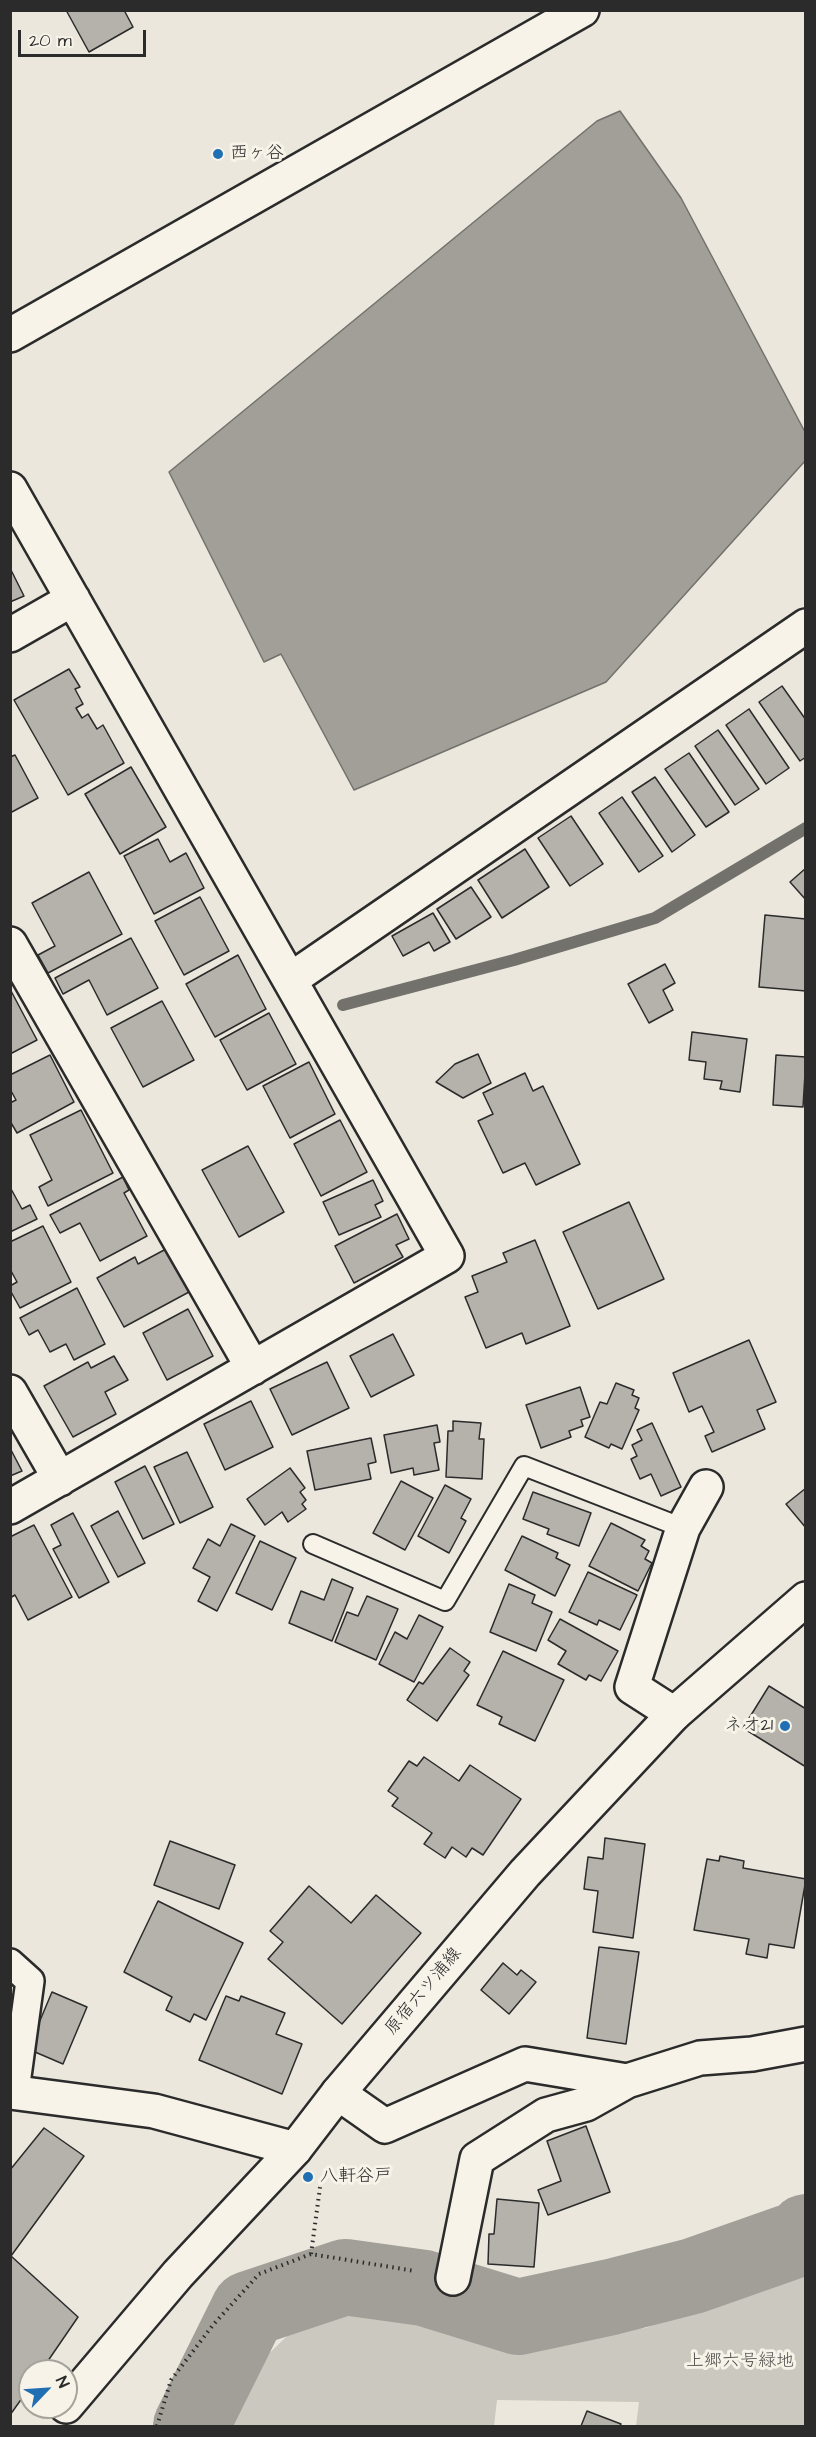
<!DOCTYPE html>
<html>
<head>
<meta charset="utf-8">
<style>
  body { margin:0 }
  #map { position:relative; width:816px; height:2437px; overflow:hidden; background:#ebe7dd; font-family:"Architects Daughter",sans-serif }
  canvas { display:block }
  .frame { position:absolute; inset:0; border:12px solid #2b2b2b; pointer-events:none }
  .north { position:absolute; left:18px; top:2359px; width:60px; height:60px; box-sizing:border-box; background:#f7f3e8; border:2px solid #a5a39c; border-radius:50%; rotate:65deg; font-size:16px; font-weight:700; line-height:24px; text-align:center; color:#2b2b2b }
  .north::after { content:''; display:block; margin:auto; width:21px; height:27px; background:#1f6fb2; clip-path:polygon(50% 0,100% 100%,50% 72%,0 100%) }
  .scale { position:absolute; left:18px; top:30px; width:128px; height:27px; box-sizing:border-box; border:3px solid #2b2b2b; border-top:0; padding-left:8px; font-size:18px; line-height:21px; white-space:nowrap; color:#2b2b2b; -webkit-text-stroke:4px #f7f3e8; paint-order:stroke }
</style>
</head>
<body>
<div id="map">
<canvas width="816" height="2437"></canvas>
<div class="frame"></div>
<div class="north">N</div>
<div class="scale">20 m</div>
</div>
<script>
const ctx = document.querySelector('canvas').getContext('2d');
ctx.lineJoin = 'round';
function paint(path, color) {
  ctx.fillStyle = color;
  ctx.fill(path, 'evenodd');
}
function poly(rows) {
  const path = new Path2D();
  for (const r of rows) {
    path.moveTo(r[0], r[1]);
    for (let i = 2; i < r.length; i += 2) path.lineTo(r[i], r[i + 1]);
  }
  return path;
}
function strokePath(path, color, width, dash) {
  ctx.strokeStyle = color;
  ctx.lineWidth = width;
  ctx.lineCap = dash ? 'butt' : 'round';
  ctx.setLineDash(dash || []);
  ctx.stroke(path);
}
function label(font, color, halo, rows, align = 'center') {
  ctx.font = font + ' "Architects Daughter","Klee One",sans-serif';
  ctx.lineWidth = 6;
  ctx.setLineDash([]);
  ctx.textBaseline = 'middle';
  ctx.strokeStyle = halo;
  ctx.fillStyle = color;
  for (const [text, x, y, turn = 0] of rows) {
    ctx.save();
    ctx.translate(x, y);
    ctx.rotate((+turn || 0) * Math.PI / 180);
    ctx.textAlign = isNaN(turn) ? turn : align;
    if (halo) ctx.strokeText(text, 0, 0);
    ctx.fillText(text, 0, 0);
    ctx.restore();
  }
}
paint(poly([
  [805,2266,805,2426,636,2426,639,2402,497,2400,494,2426,224,2426,254,2368,311,2313,398,2316,508,2338,646,2328]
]), '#cbc8bf');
const water = poly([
  [620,111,681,198,805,432,805,461,606,682,354,790,281,654,264,662,169,472,597,121,620,111]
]);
paint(water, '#a29f98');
strokePath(water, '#72716c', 1.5);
strokePath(poly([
  [343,1005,514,960,655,918,806,828]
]), '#72716c', 12);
strokePath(poly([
  [191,2426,249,2309,345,2277,424,2288,518,2317,611,2297,693,2276,801,2238,806,2232]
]), '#a29f98', 76);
const building = poly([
  [66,10,124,10,133,27,89,52,66,10],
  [11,570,24,596,10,602,10,571,11,570],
  [69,669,80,687,75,689,83,704,76,708,82,718,88,714,97,729,103,725,124,763,68,795,14,700,69,669],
  [782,686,806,720,806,757,800,761,759,702,782,686],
  [749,709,789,768,766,784,726,725,749,709],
  [718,730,759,789,735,805,695,746,718,730],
  [689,753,729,812,706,827,665,769,689,753],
  [15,755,38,798,10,813,10,757,15,755],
  [131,767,166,827,120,854,85,794,131,767],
  [655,777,695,835,672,852,632,792,655,777],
  [622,797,663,856,639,872,599,813,622,797],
  [571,816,603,864,570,886,538,838,571,816],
  [158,839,170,862,186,853,204,888,154,914,124,856,158,839],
  [525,849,549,887,502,918,478,880,525,849],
  [806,868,806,900,790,882,806,868],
  [89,872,122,934,48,973,38,955,55,946,32,903,89,872],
  [471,887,491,917,456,939,437,909,471,887],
  [200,897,229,951,184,975,155,921,200,897],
  [433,913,450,942,434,951,429,942,403,956,392,936,433,913],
  [765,915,806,919,806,991,759,987,765,915],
  [131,938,158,988,107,1015,89,980,63,994,55,978,131,938],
  [238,955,266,1009,215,1037,186,984,238,955],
  [665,964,675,983,663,990,673,1010,649,1023,628,984,665,964],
  [10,989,37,1040,10,1054,10,989],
  [162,1001,194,1060,143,1087,111,1028,162,1001],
  [269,1013,296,1064,247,1090,220,1040,269,1013],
  [692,1032,747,1039,740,1092,720,1089,722,1081,704,1079,706,1062,689,1060,692,1032],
  [478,1054,491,1083,463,1098,436,1082,455,1064,478,1054],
  [50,1055,74,1102,17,1133,10,1121,10,1103,16,1100,10,1089,10,1075,50,1055],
  [776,1055,806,1057,803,1107,773,1105,776,1055],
  [309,1062,335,1114,290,1138,263,1086,309,1062],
  [525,1073,533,1091,543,1086,580,1164,536,1185,525,1163,503,1173,478,1121,493,1114,483,1093,525,1073],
  [81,1110,113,1173,48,1206,39,1187,52,1180,30,1135,81,1110],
  [340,1120,367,1172,321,1196,294,1144,340,1120],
  [248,1146,284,1212,239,1237,202,1170,248,1146],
  [123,1177,129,1190,124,1193,147,1236,100,1261,80,1223,60,1233,50,1215,123,1177],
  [373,1180,383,1201,375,1205,381,1217,339,1235,323,1202,373,1180],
  [10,1187,22,1209,30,1205,37,1219,10,1232,10,1187],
  [629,1202,664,1279,598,1309,563,1232,629,1202],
  [397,1214,409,1239,396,1245,403,1257,354,1283,335,1246,397,1214],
  [43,1226,71,1282,20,1308,10,1290,10,1286,17,1282,10,1269,10,1242,43,1226],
  [535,1240,570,1326,526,1344,522,1333,486,1348,465,1297,478,1292,472,1276,507,1262,503,1253,535,1240],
  [166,1249,189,1292,124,1327,97,1278,135,1257,138,1264,166,1249],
  [77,1288,105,1344,74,1360,66,1344,50,1352,38,1330,29,1335,20,1318,77,1288],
  [188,1309,213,1356,167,1380,143,1333,188,1309],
  [393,1334,414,1375,371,1397,350,1356,393,1334],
  [749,1340,776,1402,757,1410,765,1429,712,1452,705,1436,714,1432,702,1406,689,1412,673,1373,749,1340],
  [114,1356,128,1380,105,1392,116,1414,73,1437,44,1386,88,1362,91,1368,114,1356],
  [327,1362,349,1408,292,1435,270,1389,327,1362],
  [616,1383,634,1390,632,1395,639,1398,635,1408,639,1410,622,1449,611,1444,609,1448,585,1437,600,1402,607,1404,616,1383],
  [580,1387,590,1417,581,1420,583,1426,569,1431,571,1437,541,1448,526,1405,580,1387],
  [251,1401,273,1447,225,1470,204,1424,251,1401],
  [453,1421,481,1423,479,1439,484,1439,482,1479,446,1477,448,1431,453,1431,453,1421],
  [652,1423,681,1487,661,1496,651,1474,640,1479,631,1459,637,1456,632,1445,642,1440,637,1430,652,1423],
  [437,1425,440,1442,434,1443,439,1470,414,1475,413,1468,391,1473,384,1435,437,1425],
  [371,1438,376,1462,368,1464,371,1479,315,1490,307,1451,371,1438],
  [10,1448,22,1471,10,1476,10,1448],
  [187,1452,213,1507,180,1523,154,1467,187,1452],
  [145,1466,174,1524,143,1539,115,1482,145,1466],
  [290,1468,305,1488,300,1492,306,1500,302,1504,306,1509,288,1522,282,1512,265,1525,247,1499,290,1468],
  [401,1481,433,1498,405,1550,373,1533,401,1481],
  [445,1485,471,1499,461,1518,466,1521,449,1553,418,1536,445,1485],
  [806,1488,806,1528,786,1504,806,1488],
  [533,1492,591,1513,579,1546,547,1534,549,1529,523,1519,533,1492],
  [118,1511,145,1563,118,1577,91,1526,118,1511],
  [73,1513,109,1582,79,1598,53,1549,61,1545,51,1525,73,1513],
  [611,1523,645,1540,641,1546,649,1551,645,1559,652,1563,638,1591,589,1566,611,1523],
  [231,1524,255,1536,217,1611,198,1601,210,1577,193,1568,208,1539,220,1546,231,1524],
  [34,1525,72,1597,28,1620,15,1595,10,1598,10,1537,34,1525],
  [522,1536,558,1553,556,1558,570,1565,555,1596,505,1570,522,1536],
  [260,1541,296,1558,272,1610,236,1593,260,1541],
  [588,1572,637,1595,620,1630,599,1620,597,1625,569,1612,588,1572],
  [332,1579,353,1588,332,1641,289,1623,301,1591,324,1600,332,1579],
  [509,1584,535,1595,532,1603,552,1612,536,1651,490,1632,509,1584],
  [367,1596,398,1609,376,1660,335,1642,347,1612,358,1616,367,1596],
  [419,1615,443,1627,414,1682,379,1664,395,1632,407,1639,419,1615],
  [560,1619,618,1651,601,1681,589,1675,586,1680,558,1664,566,1651,548,1640,560,1619],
  [450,1648,470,1662,464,1671,469,1675,437,1721,407,1700,419,1682,423,1684,450,1648],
  [503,1651,564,1680,535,1741,499,1724,502,1717,477,1705,503,1651],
  [769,1686,806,1709,806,1767,743,1728,769,1686],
  [424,1757,459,1781,470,1765,521,1799,483,1855,472,1848,466,1857,452,1847,445,1858,424,1844,432,1833,392,1806,398,1798,388,1791,409,1761,417,1766,424,1757],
  [605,1838,645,1844,633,1938,593,1932,598,1891,584,1889,588,1857,603,1859,605,1838],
  [170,1841,235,1865,219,1909,154,1885,170,1841],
  [720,1856,744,1861,743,1868,806,1879,794,1948,769,1944,767,1958,746,1954,749,1939,694,1930,707,1859,719,1861,720,1856],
  [309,1886,351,1923,376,1895,421,1933,342,2024,268,1959,283,1942,270,1931,309,1886],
  [158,1901,243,1943,206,2020,194,2014,190,2022,166,2010,172,1997,124,1972,158,1901],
  [599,1947,639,1952,626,2044,587,2038,599,1947],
  [503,1963,517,1975,521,1970,536,1982,509,2014,481,1990,503,1963],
  [52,1992,87,2007,63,2064,28,2049,52,1992],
  [226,1996,239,2001,241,1996,285,2013,276,2034,302,2044,282,2094,199,2060,226,1996],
  [586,2126,610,2192,548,2215,538,2190,561,2181,547,2141,586,2126],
  [44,2128,84,2156,11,2256,78,2317,41,2371,30,2371,30,2387,10,2415,10,2170,44,2128],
  [497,2199,539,2203,534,2267,488,2264,489,2234,494,2234,497,2199],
  [587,2411,621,2424,620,2426,581,2426,587,2411]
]);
paint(building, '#b5b2ab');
strokePath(building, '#2b2b2b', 1.5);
const service = poly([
  [313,1544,445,1601,524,1466,683,1528]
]);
const pedestrian = poly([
  [10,1963,30,1981,15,2091]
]);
const minor = poly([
  [10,489,447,1256,10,1507],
  [10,635,73,599],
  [10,944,253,1368],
  [290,980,806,626],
  [10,1392,60,1479],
  [674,1714,632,1687,683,1528,706,1487],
  [10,2092,154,2111,295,2149],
  [338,2093,385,2126,525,2064,627,2081],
  [453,2278,477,2159,546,2115,586,2104,627,2081,700,2058,752,2054,806,2044]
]);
const tertiary = poly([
  [10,335,582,10]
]);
const primary = poly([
  [66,2406,178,2274,295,2149,338,2093,525,1873,674,1714,806,1599]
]);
strokePath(service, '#2b2b2b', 22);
strokePath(pedestrian, '#2b2b2b', 32);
strokePath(minor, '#2b2b2b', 38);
strokePath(tertiary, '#2b2b2b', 38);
strokePath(primary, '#2b2b2b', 38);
strokePath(poly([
  [311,2254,321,2180],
  [157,2426,171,2380,213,2325,259,2274,311,2254,415,2271]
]), '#2b2b2b', 4, [1.5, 4.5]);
strokePath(service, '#f7f3e8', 18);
strokePath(pedestrian, '#f7f3e8', 27);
strokePath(minor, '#f7f3e8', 33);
strokePath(tertiary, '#f7f3e8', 33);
strokePath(primary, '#f7f3e8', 33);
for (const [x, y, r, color] of [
  [218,154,6,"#1f6fb2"],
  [785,1726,6,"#1f6fb2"],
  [308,2177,6,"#1f6fb2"]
]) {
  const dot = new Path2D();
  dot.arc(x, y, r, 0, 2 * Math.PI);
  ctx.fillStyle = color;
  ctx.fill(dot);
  strokePath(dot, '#f7f3e8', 2);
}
label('18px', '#2b2b2b', '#f7f3e8', [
  ["西ヶ谷",230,154],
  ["ネオ21",773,1726,"right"],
  ["八軒谷戸",320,2177]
], 'left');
label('18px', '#2b2b2b', '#f7f3e8', [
  ["原宿六ツ浦線",424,1992,-50]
]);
label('18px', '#535250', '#f7f3e8', [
  ["上郷六号緑地",740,2362]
]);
</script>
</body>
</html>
